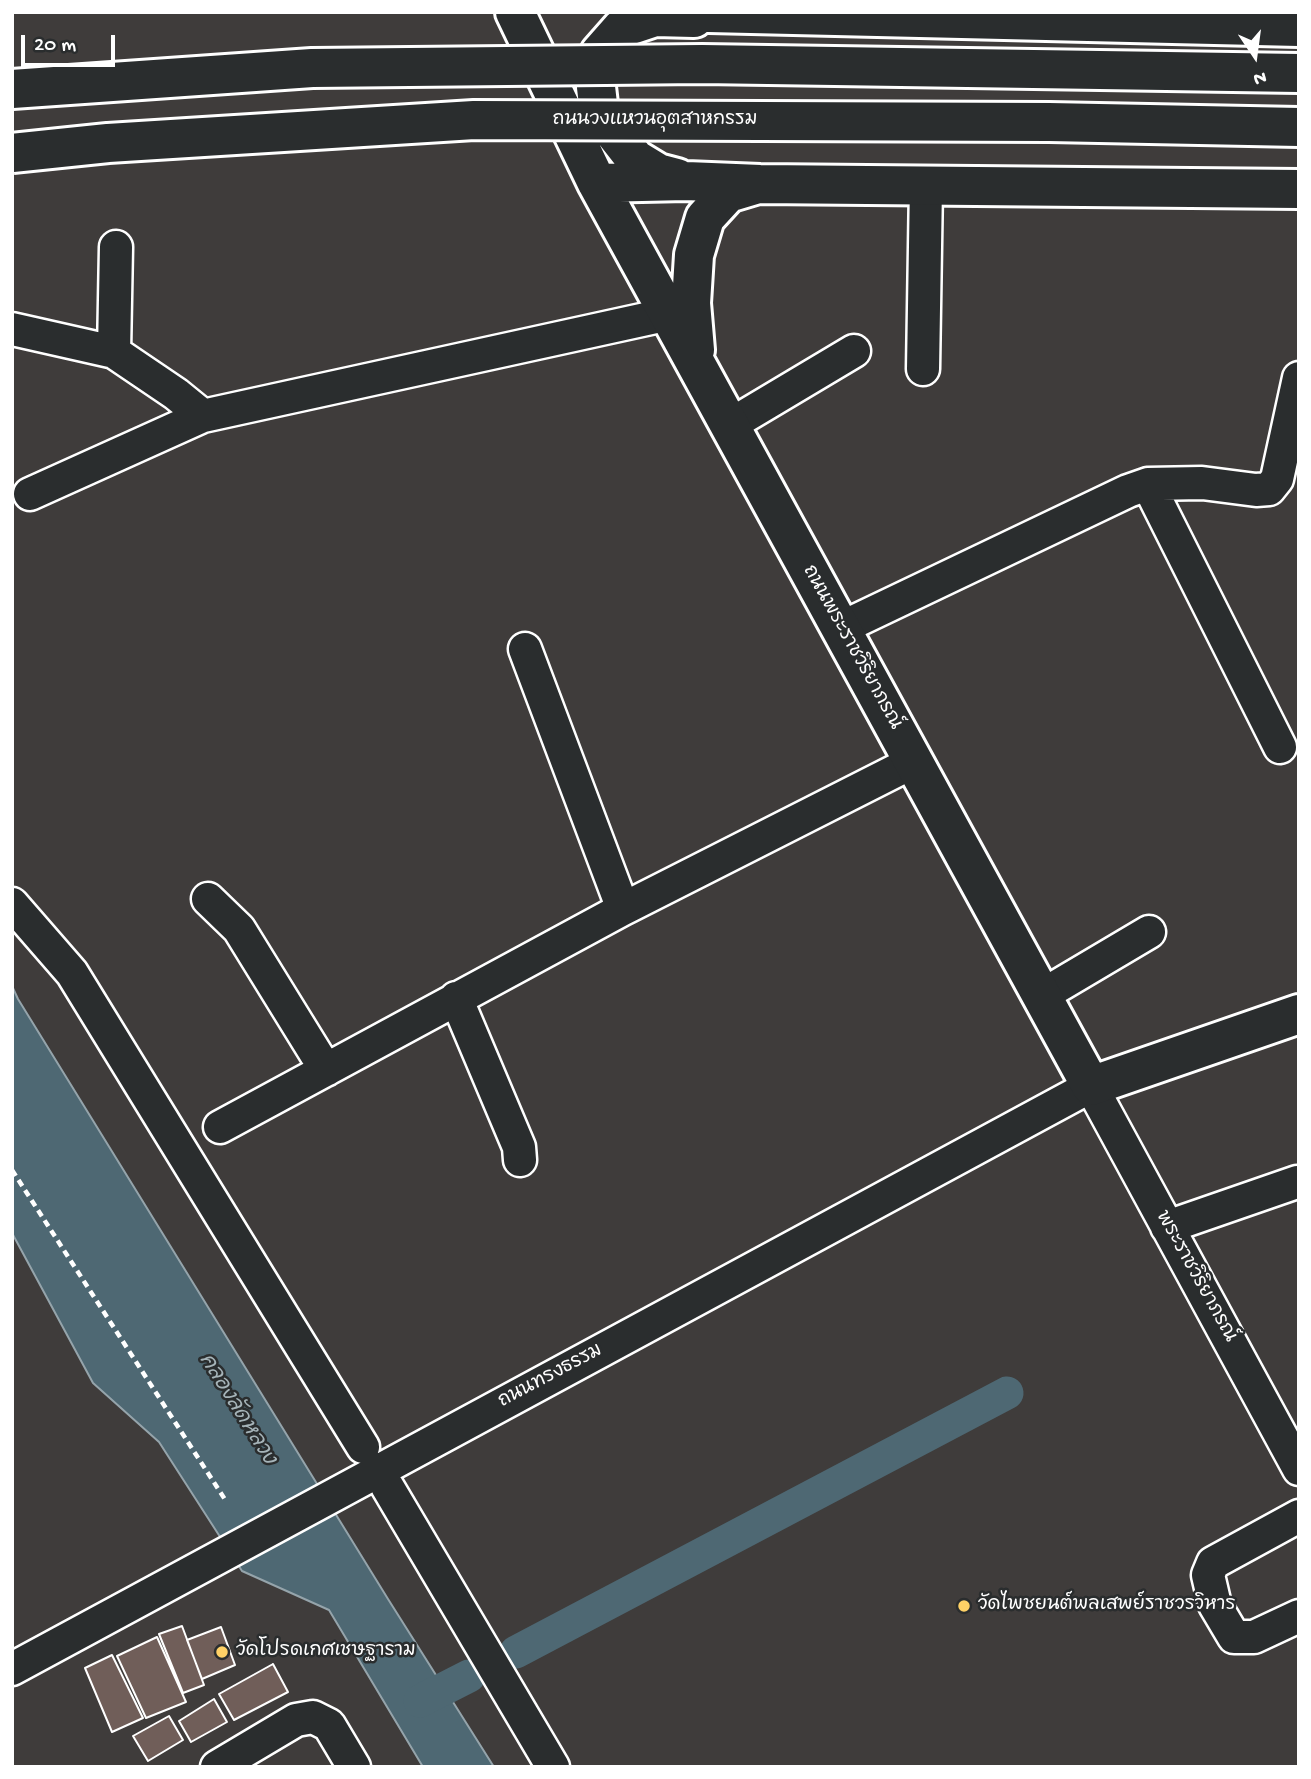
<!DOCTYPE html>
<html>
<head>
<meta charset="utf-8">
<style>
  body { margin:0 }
  #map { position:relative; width:1311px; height:1779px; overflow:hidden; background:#3f3c3b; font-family:"Gochi Hand",sans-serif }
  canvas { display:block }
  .frame { position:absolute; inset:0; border:14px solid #fff; pointer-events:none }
  .north { position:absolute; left:1220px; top:21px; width:70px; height:70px; -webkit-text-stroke:5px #2a2d2e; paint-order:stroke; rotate:167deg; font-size:19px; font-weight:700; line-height:28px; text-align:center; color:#fff }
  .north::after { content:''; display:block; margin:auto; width:24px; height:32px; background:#fff; clip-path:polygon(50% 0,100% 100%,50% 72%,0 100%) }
  .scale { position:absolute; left:21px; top:35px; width:94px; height:32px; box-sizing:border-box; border:4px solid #fff; border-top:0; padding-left:9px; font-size:21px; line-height:24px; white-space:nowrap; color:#fff; -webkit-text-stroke:5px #2a2d2e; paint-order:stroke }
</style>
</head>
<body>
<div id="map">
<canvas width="1311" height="1779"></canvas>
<div class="frame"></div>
<div class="north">N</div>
<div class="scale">20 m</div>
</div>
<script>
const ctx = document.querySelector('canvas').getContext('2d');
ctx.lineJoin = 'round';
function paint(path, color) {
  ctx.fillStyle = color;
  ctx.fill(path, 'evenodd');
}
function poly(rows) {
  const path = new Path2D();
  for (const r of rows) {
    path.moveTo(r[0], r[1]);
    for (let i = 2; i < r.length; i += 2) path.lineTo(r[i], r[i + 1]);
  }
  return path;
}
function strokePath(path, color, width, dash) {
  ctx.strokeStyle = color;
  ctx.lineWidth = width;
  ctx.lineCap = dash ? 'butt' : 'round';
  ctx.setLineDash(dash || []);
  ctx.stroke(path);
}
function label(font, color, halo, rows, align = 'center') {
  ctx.font = font + ' "Gochi Hand","Playpen Sans Thai",sans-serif';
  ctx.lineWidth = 5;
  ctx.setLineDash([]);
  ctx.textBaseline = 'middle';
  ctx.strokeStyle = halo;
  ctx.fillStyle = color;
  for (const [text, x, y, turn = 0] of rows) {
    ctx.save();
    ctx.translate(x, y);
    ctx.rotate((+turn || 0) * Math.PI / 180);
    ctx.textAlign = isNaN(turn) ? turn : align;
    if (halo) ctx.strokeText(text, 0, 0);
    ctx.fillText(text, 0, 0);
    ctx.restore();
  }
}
const water = poly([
  [12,986,18,999,388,1599,494,1767,423,1767,329,1610,242,1571,159,1442,93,1383,12,1233,12,986]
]);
paint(water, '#4e6873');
strokePath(water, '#95a4ab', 2);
strokePath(poly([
  [516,1652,1007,1393],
  [420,1701,469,1676]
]), '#4e6873', 33);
const building = poly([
  [182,1626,204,1685,183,1693,159,1634,182,1626],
  [221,1627,235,1665,202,1679,187,1640,221,1627],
  [157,1637,186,1702,146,1718,117,1656,157,1637],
  [112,1655,143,1718,112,1732,85,1668,112,1655],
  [273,1664,288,1692,234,1720,219,1694,273,1664],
  [214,1699,227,1722,191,1742,179,1721,214,1699],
  [169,1716,183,1740,148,1761,133,1736,169,1716]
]);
paint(building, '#705e59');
strokePath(building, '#fff', 2);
const minor = poly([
  [116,247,114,352,176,394,203,416],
  [12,329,114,352],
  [923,369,926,185],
  [730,425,854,351],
  [1148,484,1280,747],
  [30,494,203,416,669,314],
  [841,628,1128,491,1148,484,1202,483,1256,490,1269,489,1277,479,1299,378],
  [525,649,623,909],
  [208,899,239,929,326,1070],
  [12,904,72,973,363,1447],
  [1041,996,1149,932],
  [456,998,519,1147,520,1160],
  [220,1127,623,909,913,762],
  [1167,1227,1297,1182],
  [387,1486,553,1767],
  [1299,1516,1213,1563,1208,1575,1215,1605,1234,1637,1254,1637,1299,1616],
  [12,1669,1091,1086,1299,1469],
  [217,1767,296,1720,313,1717,329,1725,354,1767]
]);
const major = poly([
  [515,12,597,183,1091,1086,1299,1014],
  [667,12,1299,27],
  [677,178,658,173,635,159,599,113,596,87,600,53,622,28,655,17,694,18],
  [597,183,686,181,760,184,1299,189],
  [695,350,691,303,694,255,705,218,728,193,758,184]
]);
strokePath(minor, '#fff', 37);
strokePath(major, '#fff', 44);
strokePath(poly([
  [12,1170,226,1501]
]), '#fff', 4.5, [7, 5]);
strokePath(minor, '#2a2d2e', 32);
strokePath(major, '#2a2d2e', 38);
const majorBridge = poly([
  [12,89,312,68,702,64,1299,73],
  [12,153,108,143,474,120,1049,122,1299,127]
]);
strokePath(majorBridge, '#fff', 44, []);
strokePath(majorBridge, '#2a2d2e', 38);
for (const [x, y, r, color] of [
  [964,1606,7,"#ffd166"],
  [222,1652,7,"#ffd166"]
]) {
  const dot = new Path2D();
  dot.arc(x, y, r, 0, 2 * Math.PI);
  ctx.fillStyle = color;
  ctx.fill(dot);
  strokePath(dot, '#2a2d2e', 2.5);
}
label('19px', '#fff', '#2a2d2e', [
  ["ถนนวงแหวนอุตสาหกรรม",655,121],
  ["ถนนพระราชวิริยาภรณ์",851,648,61],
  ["พระราชวิริยาภรณ์",1195,1277,61],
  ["ถนนทรงธรรม",551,1377,-28]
]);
label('19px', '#fff', '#2a2d2e', [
  ["วัดไพชยนต์พลเสพย์ราชวรวิหาร",978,1606],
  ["วัดโปรดเกศเชษฐาราม",236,1652]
], 'left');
label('italic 21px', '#a6b4b9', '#2a2d2e', [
  ["คลองลัดหลวง",236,1410,58]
]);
</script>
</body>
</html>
